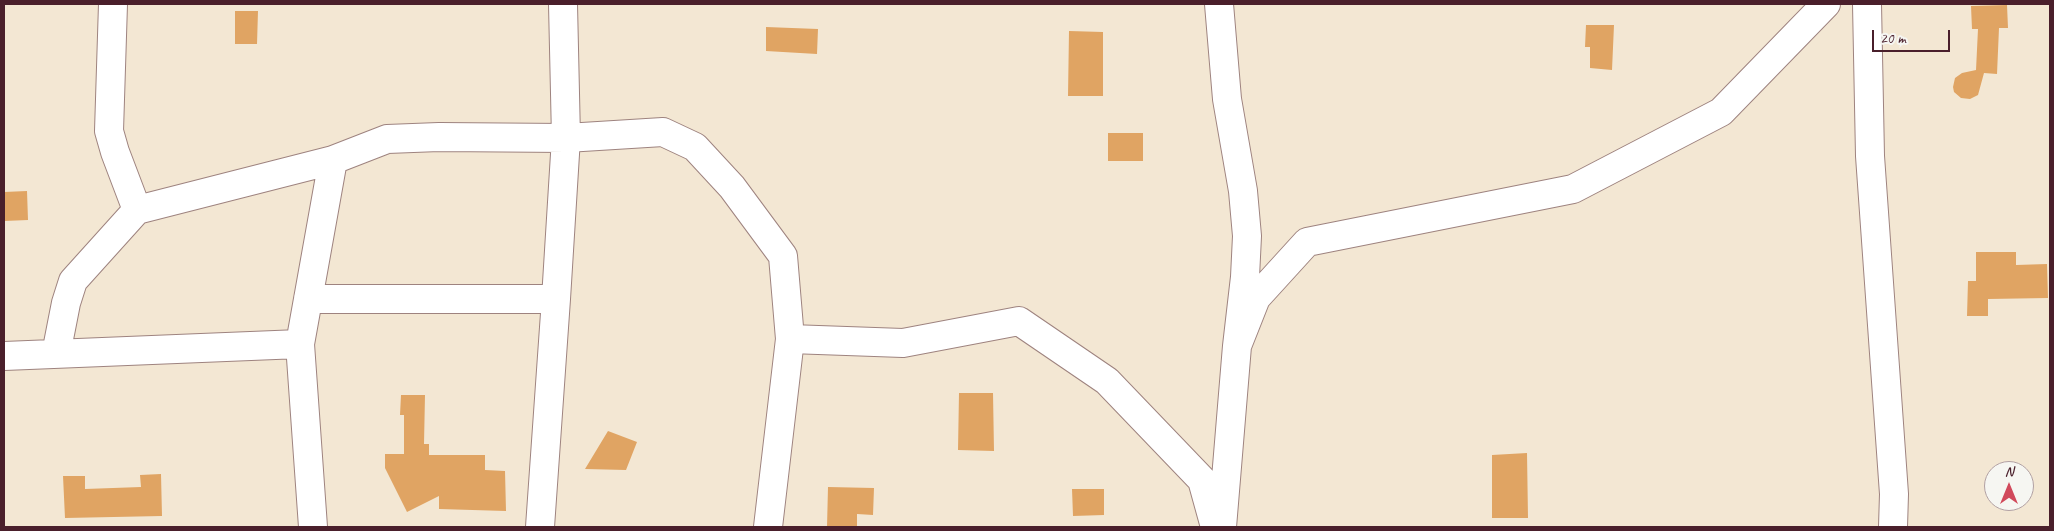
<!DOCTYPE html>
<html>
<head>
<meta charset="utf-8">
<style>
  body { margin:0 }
  #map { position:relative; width:2054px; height:531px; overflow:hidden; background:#f3e7d3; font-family:Caveat,sans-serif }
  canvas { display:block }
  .frame { position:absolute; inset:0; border:5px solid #4a1f2b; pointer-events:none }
  .north { position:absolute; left:1984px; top:461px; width:50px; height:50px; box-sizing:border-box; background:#f6f6f2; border:1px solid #b1a0a2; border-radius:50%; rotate:0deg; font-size:14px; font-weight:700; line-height:20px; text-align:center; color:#4a1f2b }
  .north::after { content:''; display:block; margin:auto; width:18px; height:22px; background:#d1495b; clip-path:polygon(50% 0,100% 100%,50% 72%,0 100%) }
  .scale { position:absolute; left:1872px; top:30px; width:78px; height:22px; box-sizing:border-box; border:2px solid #4a1f2b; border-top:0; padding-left:6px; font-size:15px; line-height:18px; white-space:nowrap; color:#4a1f2b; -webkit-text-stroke:4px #f6f6f2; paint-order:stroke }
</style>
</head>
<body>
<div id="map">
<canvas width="2054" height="531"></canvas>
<div class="frame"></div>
<div class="north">N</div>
<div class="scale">20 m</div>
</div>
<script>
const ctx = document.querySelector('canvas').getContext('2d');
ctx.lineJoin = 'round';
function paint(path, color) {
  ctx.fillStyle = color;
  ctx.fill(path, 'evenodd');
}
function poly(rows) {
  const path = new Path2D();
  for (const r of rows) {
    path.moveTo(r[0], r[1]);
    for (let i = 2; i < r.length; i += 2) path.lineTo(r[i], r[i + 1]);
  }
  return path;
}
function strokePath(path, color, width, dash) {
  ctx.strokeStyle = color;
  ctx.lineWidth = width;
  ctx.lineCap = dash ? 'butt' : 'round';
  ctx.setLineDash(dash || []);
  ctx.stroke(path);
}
paint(poly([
  [2007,5,2008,28,1999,28,1997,74,1984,73,1978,95,1970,99,1961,98,1954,92,1953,87,1955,78,1962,73,1976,70,1978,29,1972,29,1971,6],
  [235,11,258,11,257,44,235,44],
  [1586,25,1614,25,1612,70,1590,68,1590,47,1585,47],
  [766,27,818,29,817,54,766,51],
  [1069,31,1103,32,1103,96,1068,96],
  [1108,133,1143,133,1143,161,1108,161],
  [27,191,28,220,4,221,4,192],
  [1976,252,2016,252,2016,265,2047,264,2048,298,1988,299,1988,316,1967,316,1968,281,1976,281],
  [959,393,993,393,994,451,958,450],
  [401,395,425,395,424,444,429,444,429,455,485,455,485,470,505,471,506,511,439,509,439,496,407,512,385,468,385,454,404,454,404,415,400,415],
  [608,431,637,442,626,470,585,469],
  [1527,453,1528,518,1492,518,1492,455],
  [161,474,162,516,65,518,63,476,85,476,85,489,141,487,140,475],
  [828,487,874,488,873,515,857,514,857,527,827,527],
  [1072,489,1104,489,1104,515,1073,516]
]), '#e0a463');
const minor = poly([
  [113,4,109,131,115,152,137,210],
  [1219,4,1227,99,1243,191,1247,236,1245,277,1237,346,1222,527],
  [1867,4,1870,156,1894,494,1893,527],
  [308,299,556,299],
  [790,339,903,343,1019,321,1107,381,1202,480,1215,527],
  [1237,346,1256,298,1307,242,1573,189,1721,112,1826,4],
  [56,354,66,303,73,281,137,210,333,160,387,139,439,137,566,138,663,132,695,147,732,187,783,256,790,339,768,527],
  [4,356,300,344],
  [313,527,300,344,333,160],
  [540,527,556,299,566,138,563,4]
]);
strokePath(minor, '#9e837f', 30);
strokePath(minor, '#fff', 28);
</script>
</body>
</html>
